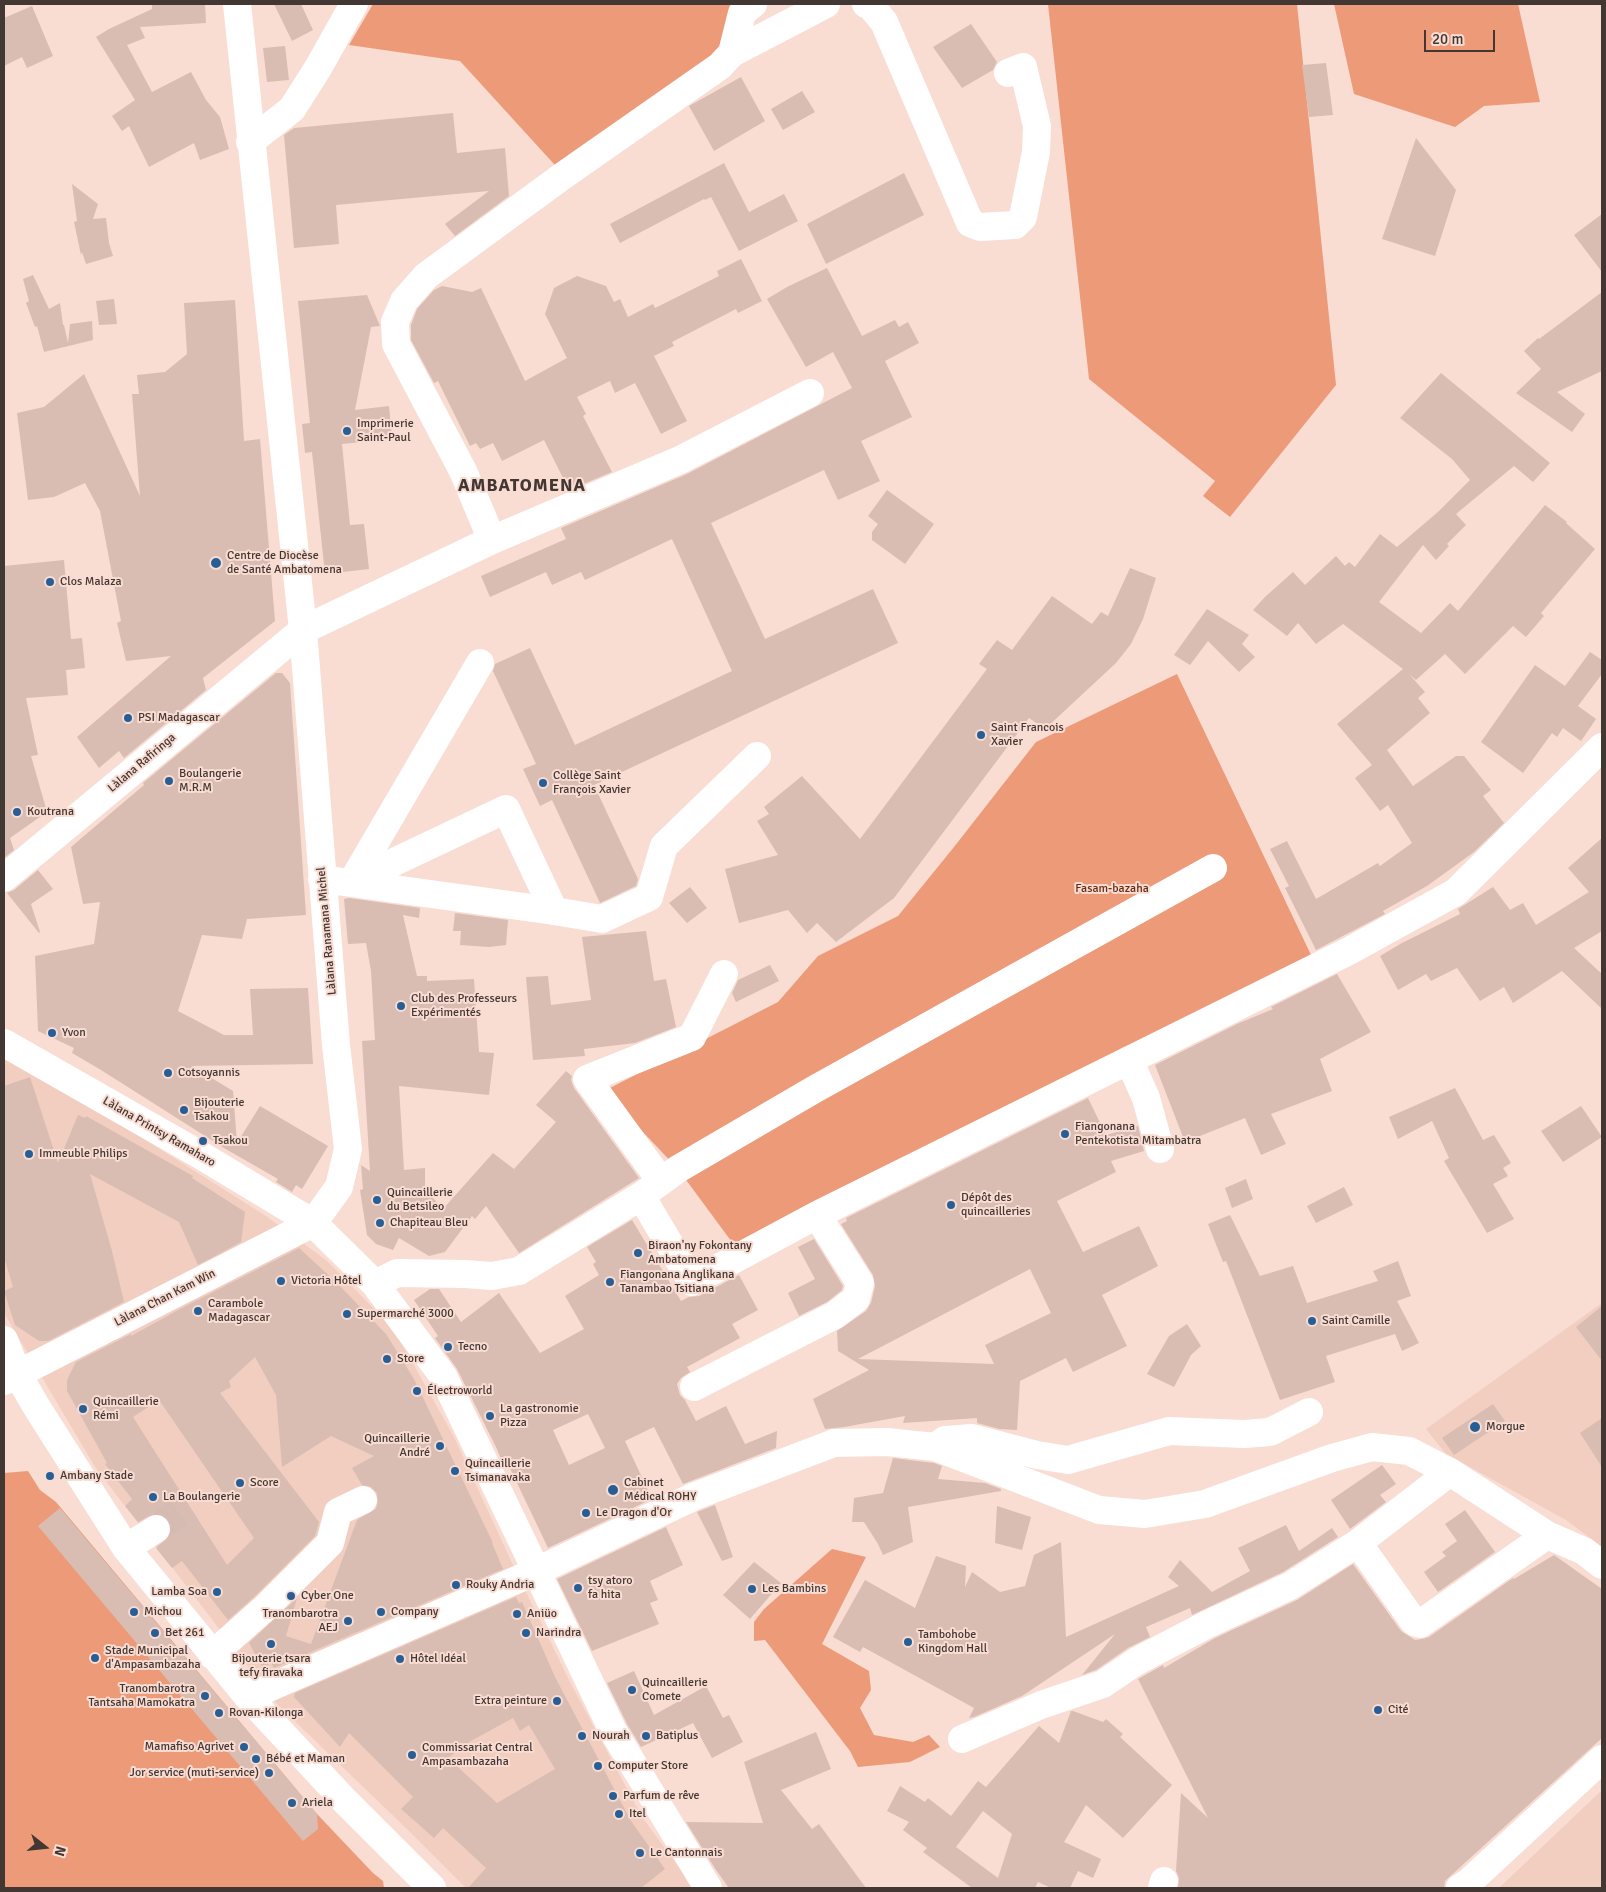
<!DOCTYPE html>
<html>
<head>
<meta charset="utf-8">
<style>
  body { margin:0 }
  #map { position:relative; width:1606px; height:1892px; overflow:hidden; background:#f9dcd2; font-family:Signika,sans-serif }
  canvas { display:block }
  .frame { position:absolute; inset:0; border:5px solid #433733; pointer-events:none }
  .north { position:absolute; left:20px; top:1822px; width:50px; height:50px; -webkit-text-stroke:4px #f9dcd2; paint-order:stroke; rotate:106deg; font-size:14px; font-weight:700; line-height:20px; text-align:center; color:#433733 }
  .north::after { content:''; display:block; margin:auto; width:18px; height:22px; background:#433733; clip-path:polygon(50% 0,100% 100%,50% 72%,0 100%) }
  .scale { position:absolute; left:1424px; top:30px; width:71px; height:22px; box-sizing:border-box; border:2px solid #433733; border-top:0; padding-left:6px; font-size:15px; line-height:18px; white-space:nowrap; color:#433733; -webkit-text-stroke:4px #f9dcd2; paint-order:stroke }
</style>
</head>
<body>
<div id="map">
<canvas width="1606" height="1892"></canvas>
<div class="frame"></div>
<div class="north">N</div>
<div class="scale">20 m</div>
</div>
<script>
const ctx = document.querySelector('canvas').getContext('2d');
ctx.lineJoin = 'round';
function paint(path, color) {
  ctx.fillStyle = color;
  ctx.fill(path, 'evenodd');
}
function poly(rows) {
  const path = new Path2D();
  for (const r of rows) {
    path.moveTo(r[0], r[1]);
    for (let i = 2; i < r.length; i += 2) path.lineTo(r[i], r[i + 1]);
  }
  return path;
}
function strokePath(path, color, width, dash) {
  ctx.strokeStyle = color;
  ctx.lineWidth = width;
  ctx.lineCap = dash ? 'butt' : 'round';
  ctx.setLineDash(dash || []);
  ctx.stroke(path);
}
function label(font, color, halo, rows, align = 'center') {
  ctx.font = font + ' Signika,sans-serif';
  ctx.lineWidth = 4;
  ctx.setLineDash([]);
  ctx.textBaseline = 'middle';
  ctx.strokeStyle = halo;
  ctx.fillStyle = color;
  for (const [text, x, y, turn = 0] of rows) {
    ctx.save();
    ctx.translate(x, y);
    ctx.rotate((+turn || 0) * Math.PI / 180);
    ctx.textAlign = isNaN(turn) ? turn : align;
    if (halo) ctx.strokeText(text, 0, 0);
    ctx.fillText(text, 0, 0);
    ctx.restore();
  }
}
paint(poly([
  [4,1058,82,1100,266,1216,326,1260,393,1328,454,1437,512,1563,570,1682,642,1817,694,1888,466,1888,410,1832,277,1704,95,1467,4,1313],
  [1602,1303,1602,1547,1566,1520,1446,1454,1426,1429],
  [1602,1790,1602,1888,1499,1888]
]), '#f2cec0');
paint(poly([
  [373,4,740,4,732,53,564,175,460,61,349,45],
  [1048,4,1297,4,1336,385,1230,517,1203,496,1215,481,1089,379],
  [1334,4,1518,4,1540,102,1484,106,1455,127,1354,94],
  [1177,674,1312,957,737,1249,678,1169,604,1091,778,1002,818,956,898,916,954,847,1036,742],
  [28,1471,40,1490,56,1502,317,1814,373,1873,383,1881,384,1888,4,1888,4,1473],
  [832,1549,866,1557,822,1644,869,1671,871,1690,860,1708,874,1735,913,1742,929,1735,940,1747,910,1762,858,1767,850,1751,765,1640,754,1641,754,1622,764,1609]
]), '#ed9a79');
paint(poly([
  [152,4,205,4,206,23,140,27,145,38,127,45,152,92,191,72,206,100,220,117,229,149,200,160,194,143,149,167,129,126,122,131,112,116,135,100,96,37,109,29,152,9],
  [274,4,301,4,313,30,292,41],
  [32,6,53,56,27,68,22,57,4,66,4,18],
  [971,24,997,62,993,70,962,88,933,47],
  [285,46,289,80,267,82,263,48],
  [1326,63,1333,115,1309,117,1302,65],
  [741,77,765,121,714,151,689,106],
  [802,91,815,112,783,130,771,109],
  [453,113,457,153,505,148,509,196,455,236,445,224,489,191,336,205,339,244,294,248,284,135,294,128],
  [1416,138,1456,190,1435,256,1382,239],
  [724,163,749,212,784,194,798,221,739,251,711,197,705,200,704,199,620,243,610,224],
  [904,173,924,215,826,264,807,224],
  [72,184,98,204,93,219,106,218,109,243,113,256,86,264,82,252,81,255,74,222,77,221],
  [1602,214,1602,272,1574,235],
  [741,259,762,301,738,313,736,309,672,342,674,346,654,356,687,421,661,434,635,383,615,393,610,381,577,397,586,414,583,416,612,472,569,490,544,440,502,461,493,443,480,449,476,443,470,446,438,381,434,383,411,340,411,325,417,309,434,290,442,286,472,292,481,288,525,381,567,358,545,314,554,288,577,276,606,286,614,302,620,299,628,317,653,304,655,308,719,276,717,271],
  [827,268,862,336,895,320,899,327,908,322,919,343,885,361,912,417,861,441,880,481,838,500,824,470,711,523,765,639,873,589,898,643,594,785,638,879,636,886,600,903,552,800,540,806,523,769,536,764,493,671,495,664,530,648,575,745,732,671,672,539,585,580,581,572,552,585,546,572,490,597,481,576,566,539,561,528,687,474,852,388,833,352,806,367,767,299,787,287],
  [33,275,49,309,60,303,63,325,64,325,68,343,70,324,92,321,93,340,44,352,37,326,35,327,26,303,29,301,23,279],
  [1602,292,1602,371,1557,392,1585,414,1572,432,1516,393,1541,369,1524,351,1538,338,1539,339],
  [367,295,380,326,371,327,355,410,389,406,392,439,342,444,350,525,364,524,369,569,325,574,312,452,305,453,302,424,310,423,298,301],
  [114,299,117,324,99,325,96,301],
  [235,300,244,441,260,439,275,621,203,678,206,690,124,758,119,751,99,768,77,737,171,656,126,661,117,623,121,621,100,511,85,483,54,497,28,500,17,413,44,407,84,374,140,496,132,394,139,394,137,375,165,372,187,354,184,303],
  [1441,373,1550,463,1533,482,1514,466,1456,514,1466,525,1447,544,1449,546,1436,560,1423,545,1379,602,1421,633,1450,603,1458,611,1545,505,1567,522,1566,523,1595,549,1541,613,1544,616,1526,637,1513,626,1465,674,1445,654,1416,680,1409,674,1425,692,1418,698,1430,713,1387,750,1413,786,1456,756,1464,756,1491,790,1483,796,1504,823,1474,852,1427,886,1383,911,1385,914,1316,950,1285,888,1289,886,1270,849,1287,841,1316,899,1378,863,1380,866,1412,843,1388,805,1380,811,1355,778,1372,765,1337,724,1403,669,1343,624,1316,644,1298,623,1287,636,1253,610,1265,597,1293,572,1305,585,1336,556,1345,566,1349,562,1355,567,1380,534,1397,547,1439,511,1470,480,1452,459,1400,418],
  [887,490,934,524,905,564,872,540,872,532,878,524,868,516],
  [64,560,71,639,82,638,85,668,66,670,68,695,26,698,38,755,31,756,47,812,10,838,14,850,4,858,4,566],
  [1130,568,1156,578,1143,619,1131,644,1116,663,1045,729,1029,718,894,898,836,942,817,923,807,933,788,910,739,923,725,869,778,855,757,821,769,814,764,807,802,776,860,839,987,669,979,664,997,640,1012,650,1052,596,1092,624,1101,612,1108,616],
  [1207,609,1249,635,1242,644,1255,657,1239,672,1208,641,1190,665,1174,655],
  [1590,652,1602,660,1602,674,1578,706,1596,719,1581,741,1563,728,1557,737,1552,733,1523,773,1481,742,1535,665,1565,686],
  [276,673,282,673,290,683,306,915,247,919,242,939,202,935,178,1011,224,1035,253,1035,250,989,308,988,313,1064,192,1066,233,1091,237,1143,260,1106,328,1146,302,1189,296,1185,292,1192,276,1182,278,1179,224,1148,101,1070,72,1053,74,1048,38,1031,35,956,94,944,100,902,83,904,71,847,144,785,143,783],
  [1602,838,1602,931,1574,948,1602,974,1602,1009,1562,971,1513,1003,1504,987,1480,1001,1457,968,1431,981,1426,974,1398,990,1380,956,1402,943,1460,914,1458,909,1493,887,1510,910,1523,903,1536,925,1589,892,1568,868],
  [38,870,53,889,31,904,40,932,39,933,7,893,14,890],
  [690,887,707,908,687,923,669,903],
  [349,898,420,908,419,918,403,915,417,976,427,976,427,981,474,979,479,1052,494,1053,489,1095,399,1086,404,1170,425,1168,425,1189,443,1209,493,1153,514,1169,556,1122,536,1105,566,1071,572,1076,571,1080,574,1088,639,1178,519,1253,486,1206,475,1219,472,1216,445,1252,429,1256,399,1238,393,1250,376,1244,367,1235,360,1190,363,1189,361,1165,370,1171,362,1041,375,1040,371,971,366,943,348,944,344,899],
  [455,913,508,920,506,945,489,947,460,945,461,931,453,931],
  [646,931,654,981,666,979,676,1027,635,1043,584,1049,585,1056,533,1060,526,977,548,976,551,1005,591,1000,582,937],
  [770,965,779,981,736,1002,732,993,738,980],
  [1337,974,1371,1032,1320,1059,1332,1091,1271,1114,1286,1144,1261,1155,1245,1118,1185,1142,1155,1065,1237,1024,1273,1009,1271,1007],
  [30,1077,58,1163,78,1115,85,1118,86,1116,193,1176,192,1178,245,1212,241,1242,198,1265,179,1222,90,1174,112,1251,124,1302,48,1341,39,1341,15,1325,4,1291,13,1287,4,1257,4,1086],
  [1455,1088,1483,1140,1494,1135,1511,1163,1503,1168,1508,1176,1493,1184,1514,1219,1487,1233,1444,1161,1449,1158,1432,1121,1398,1139,1389,1117],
  [1088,1098,1106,1135,1138,1126,1144,1151,1111,1161,1116,1172,1057,1201,1083,1252,1139,1226,1158,1266,1102,1295,1127,1346,1073,1372,1066,1358,1020,1381,1017,1430,999,1429,977,1423,977,1418,903,1423,905,1416,844,1427,825,1429,813,1399,869,1370,838,1351,837,1331,866,1311,871,1303,875,1286,873,1275,841,1224,847,1221,846,1218],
  [1030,1269,1051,1313,985,1345,994,1364,858,1359],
  [1581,1106,1602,1137,1563,1162,1541,1131],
  [1246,1179,1253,1199,1232,1208,1225,1188],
  [1344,1187,1353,1205,1316,1223,1307,1206],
  [1230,1215,1260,1276,1293,1266,1307,1303,1378,1281,1373,1271,1398,1261,1411,1296,1397,1301,1419,1343,1402,1351,1395,1334,1326,1356,1335,1382,1280,1400,1226,1261,1223,1262,1208,1224],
  [632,1220,681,1301,689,1297,699,1296,739,1275,758,1310,732,1324,740,1338,687,1367,690,1372,681,1378,677,1384,680,1395,685,1400,696,1421,726,1406,745,1444,777,1431,776,1448,683,1484,654,1427,625,1441,652,1499,548,1548,508,1464,504,1466,496,1447,457,1369,435,1338,438,1336,414,1300,430,1289,439,1289,461,1322,499,1293,540,1353,584,1329,565,1296,599,1275,593,1264,596,1262,587,1247],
  [588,1414,605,1448,569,1465,553,1430],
  [814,1239,843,1286,842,1290,827,1302,799,1316,788,1293,815,1279,798,1247],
  [299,1248,338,1284,386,1334,414,1379,493,1543,492,1543,503,1569,274,1668,271,1663,263,1668,249,1643,297,1598,286,1636,311,1644,357,1520,376,1509,378,1502,377,1493,371,1487,362,1485,352,1468,374,1456,331,1436,282,1467,276,1395,255,1357,229,1381,231,1387,220,1393,319,1522,315,1536,255,1596,228,1620,182,1561,172,1568,156,1548,170,1536,172,1528,169,1520,163,1515,155,1513,138,1522,125,1506,132,1499,105,1464,107,1463,67,1391,67,1380,76,1362,131,1334,131,1336,182,1308],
  [159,1400,254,1538,227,1565,133,1417],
  [1602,1306,1602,1361,1576,1327],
  [1187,1324,1201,1346,1191,1355,1174,1387,1147,1374,1169,1336],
  [1493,1404,1505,1421,1454,1455,1442,1438],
  [1602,1418,1602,1467,1580,1433],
  [893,1458,934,1463,942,1466,938,1479,985,1483,1001,1489,1001,1491,908,1507,913,1542,883,1555,878,1544,864,1522,852,1522,854,1498,883,1493],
  [1382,1465,1396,1484,1380,1495,1386,1502,1350,1529,1331,1500],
  [715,1505,733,1557,722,1561,697,1512],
  [997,1506,1031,1517,1022,1550,995,1543],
  [60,1508,317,1814,318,1829,303,1841,38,1526],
  [1465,1510,1495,1552,1438,1592,1424,1572,1446,1556,1442,1552,1457,1541,1445,1524],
  [1286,1525,1299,1551,1332,1528,1338,1537,1283,1572,1192,1615,1190,1608,1146,1627,1150,1637,1128,1648,1096,1670,1082,1675,1115,1634,1022,1696,974,1717,969,1718,974,1708,863,1647,860,1652,833,1637,865,1580,915,1608,936,1556,966,1566,965,1587,972,1572,1000,1592,1025,1586,1034,1555,1061,1542,1066,1637,1179,1586,1168,1577,1180,1560,1212,1592,1250,1571,1238,1548],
  [666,1527,683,1565,650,1581,658,1600,650,1603,659,1624,592,1651,557,1579],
  [1554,1555,1602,1589,1602,1738,1445,1881,1444,1888,1178,1888,1179,1878,1176,1871,1181,1793,1208,1818,1138,1679,1163,1665,1164,1668,1215,1638,1297,1600,1353,1564,1401,1631,1415,1640,1422,1639,1429,1637,1513,1578,1514,1579],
  [754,1562,781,1583,750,1619,723,1595],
  [516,1597,519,1603,522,1602,555,1677,631,1821,665,1869,641,1888,468,1888,486,1868,443,1828,434,1838,401,1809,413,1797,349,1733,340,1747,294,1697,295,1693],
  [513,1718,520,1731,529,1725,555,1769,497,1803,448,1758,471,1741],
  [634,1671,654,1715,706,1686,723,1718,729,1715,743,1742,712,1758,693,1723,641,1747,627,1724,607,1683],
  [1071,1711,1073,1711,1103,1722,1106,1719,1123,1734,1120,1737,1172,1785,1123,1838,1086,1805,1064,1842,1101,1859,1093,1878,1078,1871,1070,1888,1051,1888,1038,1882,1035,1888,972,1888,923,1852,927,1848,903,1830,909,1822,887,1811,900,1786,925,1802,928,1798,951,1816,978,1781,986,1787,1039,1726,1059,1743],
  [983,1811,1012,1834,998,1878,956,1847],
  [816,1732,831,1769,781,1790,812,1829,819,1824,866,1888,729,1888,716,1870,686,1822,763,1823,744,1762]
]), '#d9bdb2');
strokePath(poly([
  [156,1529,189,1506]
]), '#d5bbb2', 28, [28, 14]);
strokePath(poly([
  [866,4,870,5,884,22,970,223,980,227,1015,225,1023,217,1036,152,1037,126,1023,67,1008,73],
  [732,53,826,4],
  [250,142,292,109,318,68,354,4],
  [492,540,463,471,396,344,395,322,404,301,426,276,564,175,720,66,732,53,742,13,753,4],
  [4,878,303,630,492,540,680,460,810,393],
  [322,879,554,911,602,919,649,897,664,846,757,756],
  [352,882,506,809,554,911],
  [352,882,480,663],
  [4,1043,197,1153,313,1223,375,1284,443,1376,613,1731,708,1888],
  [1129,1060,1146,1098,1160,1149],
  [661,1181,587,1079,692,1037,724,974],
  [641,1196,678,1169,815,1089,1213,868],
  [375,1284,397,1273,465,1274,492,1276,519,1271,641,1196,692,1282,817,1215,1349,951,1456,892,1602,747],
  [4,1340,17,1373,36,1406,126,1548,248,1697,345,1801,432,1888],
  [4,1381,313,1223,339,1187,348,1149,336,1045,303,630,237,4],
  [694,1387,835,1315,856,1299,860,1283,817,1215],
  [935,1447,945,1440,972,1438,1037,1455,1068,1460,1169,1431,1244,1434,1270,1432,1309,1412],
  [1358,1543,1414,1622,1420,1624,1547,1535],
  [126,1548,156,1529],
  [212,1655,266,1607,330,1543,338,1512,363,1500],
  [248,1697,537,1571,695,1496,834,1443,887,1442,935,1447,1099,1510,1145,1514,1205,1504,1332,1458,1372,1447,1409,1451,1450,1472,1547,1535,1584,1551,1602,1565],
  [962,1739,1041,1705,1103,1684,1137,1661,1208,1624,1290,1586,1358,1543,1450,1472],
  [1162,1888,1164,1881],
  [1460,1888,1469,1882,1602,1759]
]), '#fff', 28);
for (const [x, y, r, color] of [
  [347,431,5,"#285e96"],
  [216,563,6,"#285e96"],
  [50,582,5,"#285e96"],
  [128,718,5,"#285e96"],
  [981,735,5,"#285e96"],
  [169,781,5,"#285e96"],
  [543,783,5,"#285e96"],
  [17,812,5,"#285e96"],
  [401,1006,5,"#285e96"],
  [52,1033,5,"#285e96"],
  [168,1073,5,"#285e96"],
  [184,1110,5,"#285e96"],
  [1065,1134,5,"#285e96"],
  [203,1141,5,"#285e96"],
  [29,1154,5,"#285e96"],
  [377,1200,5,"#285e96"],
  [951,1205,5,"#285e96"],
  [380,1223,5,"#285e96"],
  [638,1253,5,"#285e96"],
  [281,1281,5,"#285e96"],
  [610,1282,5,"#285e96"],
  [198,1311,5,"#285e96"],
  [347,1314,5,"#285e96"],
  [1312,1321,5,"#285e96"],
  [448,1347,5,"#285e96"],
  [387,1359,5,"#285e96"],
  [417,1391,5,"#285e96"],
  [83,1409,5,"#285e96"],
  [490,1416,5,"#285e96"],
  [1475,1427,6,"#285e96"],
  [440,1446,5,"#285e96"],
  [455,1471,5,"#285e96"],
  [50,1476,5,"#285e96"],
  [240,1483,5,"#285e96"],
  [613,1490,6,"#285e96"],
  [153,1497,5,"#285e96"],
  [586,1513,5,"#285e96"],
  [456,1585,5,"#285e96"],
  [578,1588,5,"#285e96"],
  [752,1589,5,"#285e96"],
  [217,1592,5,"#285e96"],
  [291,1596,5,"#285e96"],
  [134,1612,5,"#285e96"],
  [381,1612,5,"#285e96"],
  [517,1614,5,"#285e96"],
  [348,1621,5,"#285e96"],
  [155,1633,5,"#285e96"],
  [526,1633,5,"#285e96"],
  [908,1642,5,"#285e96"],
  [271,1644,5,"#285e96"],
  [95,1658,5,"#285e96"],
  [400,1659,5,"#285e96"],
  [632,1690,5,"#285e96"],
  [205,1696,5,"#285e96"],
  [557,1701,5,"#285e96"],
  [1378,1710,5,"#285e96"],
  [219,1713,5,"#285e96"],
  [582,1736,5,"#285e96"],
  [646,1736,5,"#285e96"],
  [244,1747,5,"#285e96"],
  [412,1755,5,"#285e96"],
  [256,1759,5,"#285e96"],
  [598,1766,5,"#285e96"],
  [269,1773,5,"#285e96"],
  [613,1796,5,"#285e96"],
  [292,1803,5,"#285e96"],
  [619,1814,5,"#285e96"],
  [640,1853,5,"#285e96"]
]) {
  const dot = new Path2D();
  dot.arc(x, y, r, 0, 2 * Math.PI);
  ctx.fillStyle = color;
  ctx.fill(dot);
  strokePath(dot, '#f9dcd2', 2);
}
label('12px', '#433733', '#f9dcd2', [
  ["Imprimerie",357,424],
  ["Saint-Paul",357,438],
  ["Centre de Diocèse",227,556],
  ["de Santé Ambatomena",227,570],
  ["Clos Malaza",60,582],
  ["PSI Madagascar",138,718],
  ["Saint Francois",991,728],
  ["Xavier",991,742],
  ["Boulangerie",179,774],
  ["M.R.M",179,788],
  ["Collège Saint",553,776],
  ["François Xavier",553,790],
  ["Koutrana",27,812],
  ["Club des Professeurs",411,999],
  ["Expérimentés",411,1013],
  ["Yvon",62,1033],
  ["Cotsoyannis",178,1073],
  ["Bijouterie",194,1103],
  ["Tsakou",194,1117],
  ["Fiangonana",1075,1127],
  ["Pentekotista Mitambatra",1075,1141],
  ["Tsakou",213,1141],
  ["Immeuble Philips",39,1154],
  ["Quincaillerie",387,1193],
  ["du Betsileo",387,1207],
  ["Dépôt des",961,1198],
  ["quincailleries",961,1212],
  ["Chapiteau Bleu",390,1223],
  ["Biraon'ny Fokontany",648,1246],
  ["Ambatomena",648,1260],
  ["Fiangonana Anglikana",620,1275],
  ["Tanambao Tsitiana",620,1289],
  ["Victoria Hôtel",291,1281],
  ["Carambole",208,1304],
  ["Madagascar",208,1318],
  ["Supermarché 3000",357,1314],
  ["Saint Camille",1322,1321],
  ["Tecno",458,1347],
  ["Store",397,1359],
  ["Électroworld",427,1391],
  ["Quincaillerie",93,1402],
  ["Rémi",93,1416],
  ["La gastronomie",500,1409],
  ["Pizza",500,1423],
  ["Morgue",1486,1427],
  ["Quincaillerie",430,1439,"right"],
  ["André",430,1453,"right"],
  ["Quincaillerie",465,1464],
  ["Tsimanavaka",465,1478],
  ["Ambany Stade",60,1476],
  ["Score",250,1483],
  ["Cabinet",624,1483],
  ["Médical ROHY",624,1497],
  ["La Boulangerie",163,1497],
  ["Le Dragon d'Or",596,1513],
  ["tsy atoro",588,1581],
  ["fa hita",588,1595],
  ["Rouky Andria",466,1585],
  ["Les Bambins",762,1589],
  ["Lamba Soa",207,1592,"right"],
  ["Cyber One",301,1596],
  ["Michou",144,1612],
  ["Company",391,1612],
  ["Tranombarotra",338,1614,"right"],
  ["AEJ",338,1628,"right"],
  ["Aniüo",527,1614],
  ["Bet 261",165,1633],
  ["Narindra",536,1633],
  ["Tambohobe",918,1635],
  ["Kingdom Hall",918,1649],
  ["Stade Municipal",105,1651],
  ["d'Ampasambazaha",105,1665],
  ["Bijouterie tsara",271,1659,"center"],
  ["tefy firavaka",271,1673,"center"],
  ["Hôtel Idéal",410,1659],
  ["Quincaillerie",642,1683],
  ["Comete",642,1697],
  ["Tranombarotra",195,1689,"right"],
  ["Tantsaha Mamokatra",195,1703,"right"],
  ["Extra peinture",547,1701,"right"],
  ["Cité",1388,1710],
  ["Rovan-Kilonga",229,1713],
  ["Nourah",592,1736],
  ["Batiplus",656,1736],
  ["Mamafiso Agrivet",234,1747,"right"],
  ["Commissariat Central",422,1748],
  ["Ampasambazaha",422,1762],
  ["Bébé et Maman",266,1759],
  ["Computer Store",608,1766],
  ["Jor service (muti-service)",259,1773,"right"],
  ["Parfum de rêve",623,1796],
  ["Ariela",302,1803],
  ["Itel",629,1814],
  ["Le Cantonnais",650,1853]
], 'left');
label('12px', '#433733', '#f9dcd2', [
  ["Làlana Rafiringa",142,763,-40],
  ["Làlana Ranamana Michel",327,931,-95],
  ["Làlana Printsy Ramaharo",159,1132,30],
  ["Làlana Chan Kam Win",165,1298,-27]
]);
label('12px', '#642c14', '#f9dcd2', [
  ["Fasam-bazaha",1112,889]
]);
ctx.letterSpacing = '1px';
label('bold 18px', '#433733', '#f9dcd2', [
  ["AMBATOMENA",522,486]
]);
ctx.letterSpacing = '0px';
</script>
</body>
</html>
